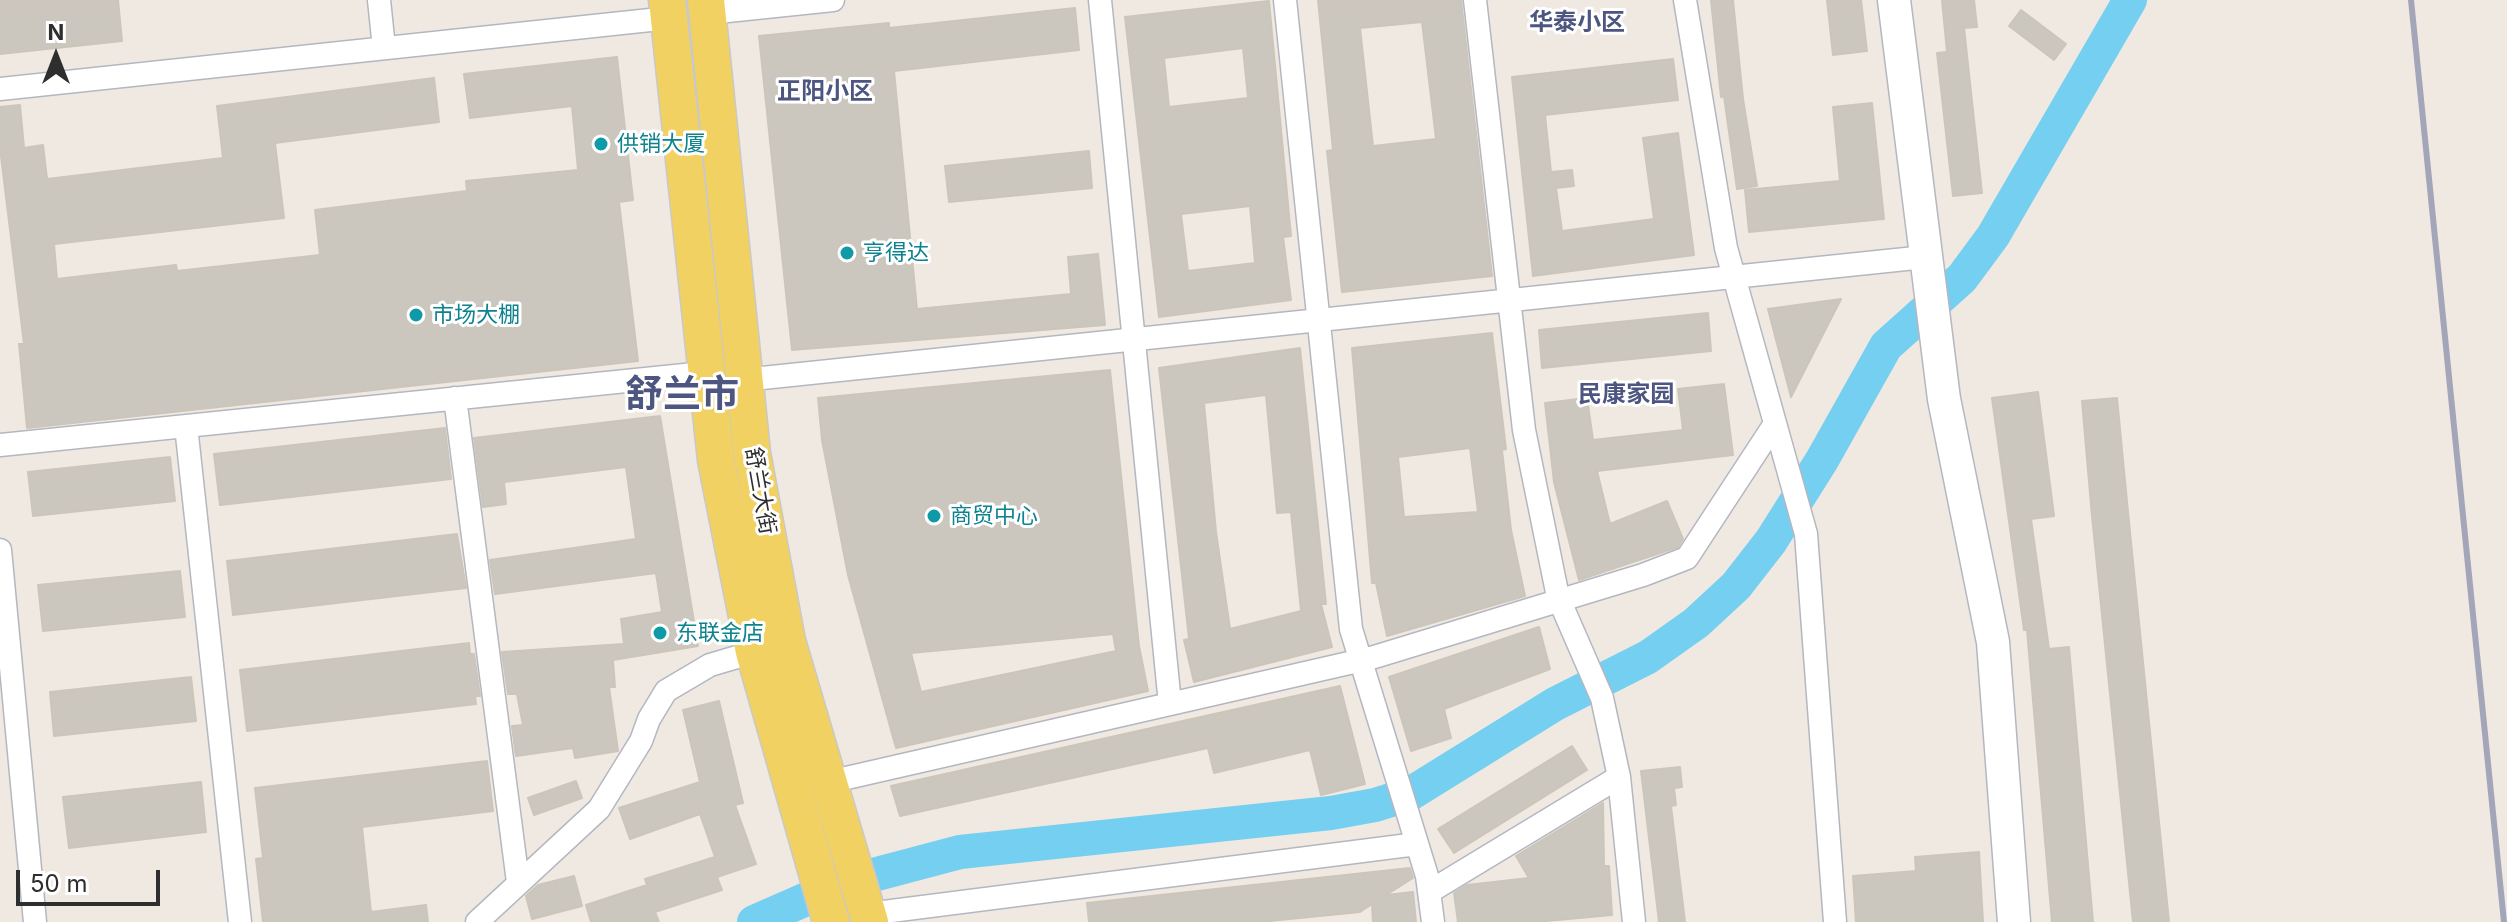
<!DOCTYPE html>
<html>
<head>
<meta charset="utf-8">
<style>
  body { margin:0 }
  #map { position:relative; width:2507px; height:922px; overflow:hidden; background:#efe9e1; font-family:Inter,sans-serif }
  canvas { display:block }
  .north { position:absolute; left:16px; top:16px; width:80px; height:80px; -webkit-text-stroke:6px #fff; paint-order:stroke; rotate:0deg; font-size:22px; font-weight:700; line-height:32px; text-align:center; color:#2e2e2e }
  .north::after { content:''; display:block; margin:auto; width:28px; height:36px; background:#2e2e2e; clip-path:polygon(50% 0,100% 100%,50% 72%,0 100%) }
  .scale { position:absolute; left:16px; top:870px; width:144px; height:36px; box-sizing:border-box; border:4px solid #2e2e2e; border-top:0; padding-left:10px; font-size:24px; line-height:28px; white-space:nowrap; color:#2e2e2e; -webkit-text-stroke:6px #fff; paint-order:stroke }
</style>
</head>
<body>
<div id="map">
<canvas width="2507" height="922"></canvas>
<div class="north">N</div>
<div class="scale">50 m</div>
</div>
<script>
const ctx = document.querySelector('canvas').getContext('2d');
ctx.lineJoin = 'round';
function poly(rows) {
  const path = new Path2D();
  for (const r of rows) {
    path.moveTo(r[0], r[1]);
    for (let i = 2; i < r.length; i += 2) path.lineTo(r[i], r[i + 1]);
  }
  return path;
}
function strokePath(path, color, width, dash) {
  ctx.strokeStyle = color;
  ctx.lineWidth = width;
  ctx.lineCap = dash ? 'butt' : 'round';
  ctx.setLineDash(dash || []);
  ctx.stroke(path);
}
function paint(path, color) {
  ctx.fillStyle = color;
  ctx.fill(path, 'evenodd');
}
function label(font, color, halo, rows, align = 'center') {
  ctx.font = font + ' Inter,"Noto Sans SC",sans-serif';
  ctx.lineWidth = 6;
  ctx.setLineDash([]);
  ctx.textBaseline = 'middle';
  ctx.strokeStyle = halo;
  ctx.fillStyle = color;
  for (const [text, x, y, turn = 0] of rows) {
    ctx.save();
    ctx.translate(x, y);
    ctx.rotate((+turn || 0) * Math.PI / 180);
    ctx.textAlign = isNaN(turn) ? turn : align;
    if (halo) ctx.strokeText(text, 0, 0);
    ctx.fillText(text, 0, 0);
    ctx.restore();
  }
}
strokePath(poly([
  [754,922,843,883,960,852,1331,813,1375,805,1410,794,1555,704,1648,657,1696,623,1736,586,1771,541,1822,460,1886,346,1962,278,1993,236,2130,0]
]), '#75cff0', 34);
const building = poly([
  [0,0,118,0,122,41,0,54,0,0],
  [1318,0,1461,0,1492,276,1342,292,1327,151,1333,150,1318,0],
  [1422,22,1436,139,1373,146,1360,28,1422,22],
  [1711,0,1733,0,1743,99,1757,186,1737,189,1724,96,1721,97,1711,0],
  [1827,0,1861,0,1867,51,1833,55,1827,0],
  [1942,0,1974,0,1977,27,1964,28,1982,193,1953,196,1937,53,1947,52,1942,0],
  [1269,1,1291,236,1283,237,1291,300,1159,317,1125,17,1269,1],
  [1243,48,1248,98,1169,107,1164,58,1243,48],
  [1250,206,1255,263,1188,271,1181,214,1250,206],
  [1075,8,1079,50,894,71,917,309,1071,294,1068,257,1098,254,1105,325,792,350,759,36,889,23,889,28,1075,8],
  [2021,10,2066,44,2054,60,2009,26,2021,10],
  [617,57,633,200,619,202,638,361,27,428,19,344,24,344,0,148,0,107,20,105,24,148,43,145,47,179,223,158,217,106,434,78,439,122,275,143,284,218,54,244,57,279,176,265,177,271,320,255,315,210,467,191,466,181,578,170,572,106,470,118,464,74,617,57],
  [1673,59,1678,100,1545,115,1551,172,1572,170,1574,186,1556,188,1562,231,1654,219,1643,138,1678,133,1694,255,1533,276,1512,77,1673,59],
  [1872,103,1884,219,1749,232,1745,190,1840,181,1833,107,1872,103],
  [1089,151,1092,188,949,202,945,166,1089,151],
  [1841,299,1791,397,1768,309,1841,299],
  [1708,313,1711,351,1542,368,1539,330,1708,313],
  [1492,333,1506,449,1502,450,1511,530,1525,596,1387,636,1376,583,1372,583,1352,348,1492,333],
  [1470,448,1478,512,1404,517,1398,457,1470,448],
  [1300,348,1326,604,1321,604,1332,647,1194,682,1184,640,1189,639,1159,368,1300,348],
  [1266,395,1277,513,1291,512,1301,611,1230,629,1216,532,1204,403,1266,395],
  [1110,370,1139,646,1148,691,896,748,848,575,822,440,818,398,1110,370],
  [1113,634,1116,651,921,692,911,653,1113,634],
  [1724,384,1733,455,1597,471,1610,524,1667,501,1683,539,1678,547,1579,580,1554,482,1545,403,1587,398,1593,440,1683,430,1678,389,1724,384],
  [2038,392,2054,516,2031,519,2049,649,2069,647,2093,922,2052,922,2027,630,2024,630,1992,398,2038,392],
  [2117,398,2128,512,2169,922,2133,922,2092,516,2082,401,2117,398],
  [660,416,698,646,613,660,615,687,609,687,618,751,575,758,573,748,516,756,512,726,523,725,517,694,508,694,502,652,624,644,621,619,662,612,656,573,495,594,490,560,636,539,626,467,504,482,506,504,483,507,474,438,660,416],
  [445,428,451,479,220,505,214,454,445,428],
  [170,457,175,501,33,516,28,472,170,457],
  [457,534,466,588,233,615,227,561,457,534],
  [180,571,185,617,43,631,38,585,180,571],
  [1539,627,1550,669,1444,709,1451,738,1411,751,1389,677,1539,627],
  [469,643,470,654,474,654,480,696,475,696,476,704,247,731,240,670,469,643],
  [191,677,196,721,54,736,50,692,191,677],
  [1340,686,1365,784,1321,795,1310,750,1214,773,1208,748,900,816,891,786,1340,686],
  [719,701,743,803,735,805,756,864,717,877,722,890,655,912,659,922,591,922,586,905,647,885,645,879,715,857,700,814,630,839,619,808,700,782,683,710,719,701],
  [1572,746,1587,770,1454,853,1438,829,1572,746],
  [487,761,493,811,362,827,371,912,426,905,428,922,263,922,256,859,263,858,255,788,487,761],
  [1680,767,1682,787,1674,788,1676,805,1671,806,1685,922,1659,922,1641,771,1680,767],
  [576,781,582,798,534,815,528,798,576,781],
  [201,782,206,832,69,848,63,797,201,782],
  [1603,803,1604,866,1609,866,1612,915,1535,922,1458,922,1454,893,1467,885,1529,878,1516,856,1603,803],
  [1979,852,1983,922,1856,922,1853,876,1916,871,1915,857,1979,852],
  [1410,868,1413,878,1386,895,1413,892,1416,922,1373,922,1372,904,1360,912,1259,922,1089,922,1087,903,1410,868],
  [574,876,582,906,532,919,526,896,538,885,574,876]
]);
paint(building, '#cbc7bf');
strokePath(building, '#cbc5ba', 2);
const street = poly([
  [379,0,384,48],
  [1100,0,1170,704],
  [1285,0,1351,629,1427,876,1433,922],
  [1475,0,1524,430,1558,597,1602,698,1619,777,1634,922],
  [1685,0,1726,248,1806,534,1835,922],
  [708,13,833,0],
  [0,89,669,18],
  [743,380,1925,257],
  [455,398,518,882],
  [186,426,240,922],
  [0,445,704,373],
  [0,550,35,922],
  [829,782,1371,658,1643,575,1687,558,1774,425],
  [1429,892,1619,777],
  [868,914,1417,844],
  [477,922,599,809,641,741,649,719,666,691,710,665,754,652]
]);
const secondary = poly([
  [1894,0,1944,399,1993,642,2014,922]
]);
const primary = poly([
  [667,0,716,460,754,652,831,922],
  [706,0,752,453,787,641,870,922]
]);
strokePath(street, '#b4b7c1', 25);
strokePath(secondary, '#b4b7c1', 35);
strokePath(primary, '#c9c9c9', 39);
strokePath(street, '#fff', 22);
strokePath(secondary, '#fff', 32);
strokePath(primary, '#f2d163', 36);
strokePath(poly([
  [2411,0,2504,922]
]), '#a3a6b8', 6);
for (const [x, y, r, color] of [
  [601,144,8,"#0f9aa8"],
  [847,253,8,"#0f9aa8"],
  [416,315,8,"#0f9aa8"],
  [934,516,8,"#0f9aa8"],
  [660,633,8,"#0f9aa8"]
]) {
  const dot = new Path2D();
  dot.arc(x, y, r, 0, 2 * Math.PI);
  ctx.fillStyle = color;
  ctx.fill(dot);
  strokePath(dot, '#fff', 3);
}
label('22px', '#0d838f', '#fff', [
  ["供销大厦",617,144],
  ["亨得达",863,253],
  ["市场大棚",432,315],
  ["商贸中心",950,516],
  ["东联金店",676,633]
], 'left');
label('22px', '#2e2e2e', '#fff', [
  ["舒兰大街",760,491,80]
]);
label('bold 24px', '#4d5680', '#fff', [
  ["华泰小区",1577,23],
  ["正阳小区",825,92],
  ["民康家园",1626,395]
]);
label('bold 38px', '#4d5680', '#fff', [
  ["舒兰市",682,396]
]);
</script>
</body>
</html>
